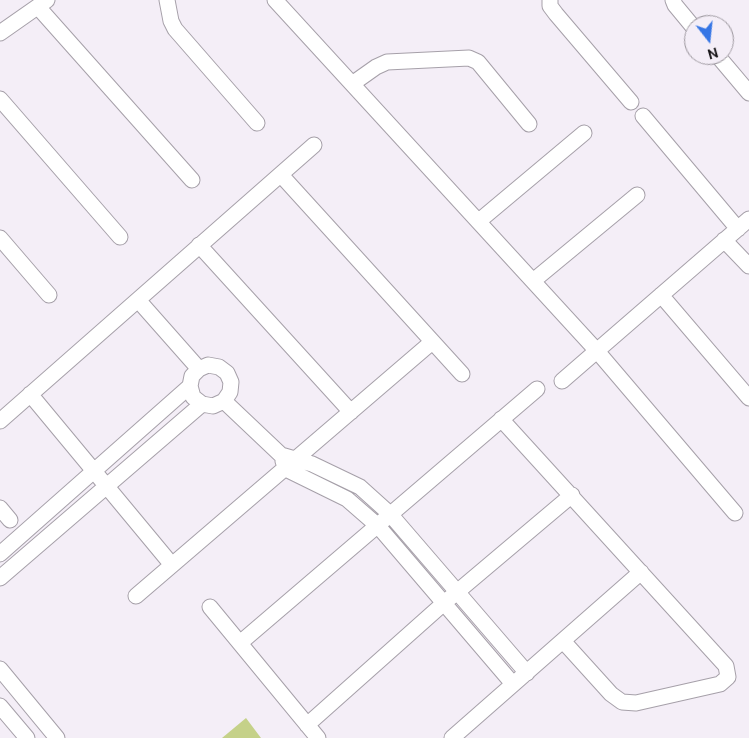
<!DOCTYPE html>
<html>
<head>
<meta charset="utf-8">
<style>
  body { margin:0 }
  #map { position:relative; width:749px; height:738px; overflow:hidden; background:#f4eef7; font-family:Ubuntu,sans-serif }
  canvas { display:block }
  .north { position:absolute; left:684px; top:15px; width:50px; height:50px; box-sizing:border-box; background:#f4eef7; border:1px solid #9b969d; border-radius:50%; rotate:164deg; font-size:14px; font-weight:700; line-height:20px; text-align:center; color:#151316 }
  .north::after { content:''; display:block; margin:auto; width:18px; height:22px; background:#3676e5; clip-path:polygon(50% 0,100% 100%,50% 72%,0 100%) }
</style>
</head>
<body>
<div id="map">
<canvas width="749" height="738"></canvas>
<div class="north">N</div>
</div>
<script>
const ctx = document.querySelector('canvas').getContext('2d');
ctx.lineJoin = 'round';
function paint(path, color) {
  ctx.fillStyle = color;
  ctx.fill(path, 'evenodd');
}
function poly(rows) {
  const path = new Path2D();
  for (const r of rows) {
    path.moveTo(r[0], r[1]);
    for (let i = 2; i < r.length; i += 2) path.lineTo(r[i], r[i + 1]);
  }
  return path;
}
function strokePath(path, color, width, dash) {
  ctx.strokeStyle = color;
  ctx.lineWidth = width;
  ctx.lineCap = dash ? 'butt' : 'round';
  ctx.setLineDash(dash || []);
  ctx.stroke(path);
}
paint(poly([
  [246,718,261,738,222,738]
]), '#c5d189');
const minor = poly([
  [167,0,171,21,175,29,257,123],
  [275,0,597,351,735,513],
  [550,0,550,6,556,14,631,102],
  [673,0,675,5,694,28],
  [38,7,192,180],
  [0,33,47,0],
  [717,55,749,93],
  [352,84,376,67,387,62,469,58,478,62,529,124],
  [0,99,120,237],
  [643,116,738,229],
  [281,175,462,374],
  [479,221,584,133],
  [0,238,49,295],
  [724,240,749,266],
  [199,245,351,412],
  [533,281,637,195],
  [661,295,749,398],
  [138,300,199,369],
  [562,381,749,219],
  [30,394,172,565],
  [224,401,281,455,312,464,360,487,390,514,527,673],
  [501,419,726,666,728,677,720,684,636,703,622,702,611,694,563,641],
  [0,421,314,145],
  [283,461,286,469,347,499,378,526,513,684],
  [0,508,10,520],
  [0,554,190,386],
  [0,578,202,404,213,406,224,401,230,392,231,382,227,373,219,367,208,365,199,369,192,376,190,386,193,397,202,404],
  [136,596,432,342],
  [210,607,318,738],
  [240,643,537,389],
  [0,669,57,738],
  [0,706,27,738],
  [307,725,444,603,572,495],
  [452,738,641,572]
]);
strokePath(minor, '#a6a0a9', 17);
strokePath(minor, '#fff', 15);
</script>
</body>
</html>
